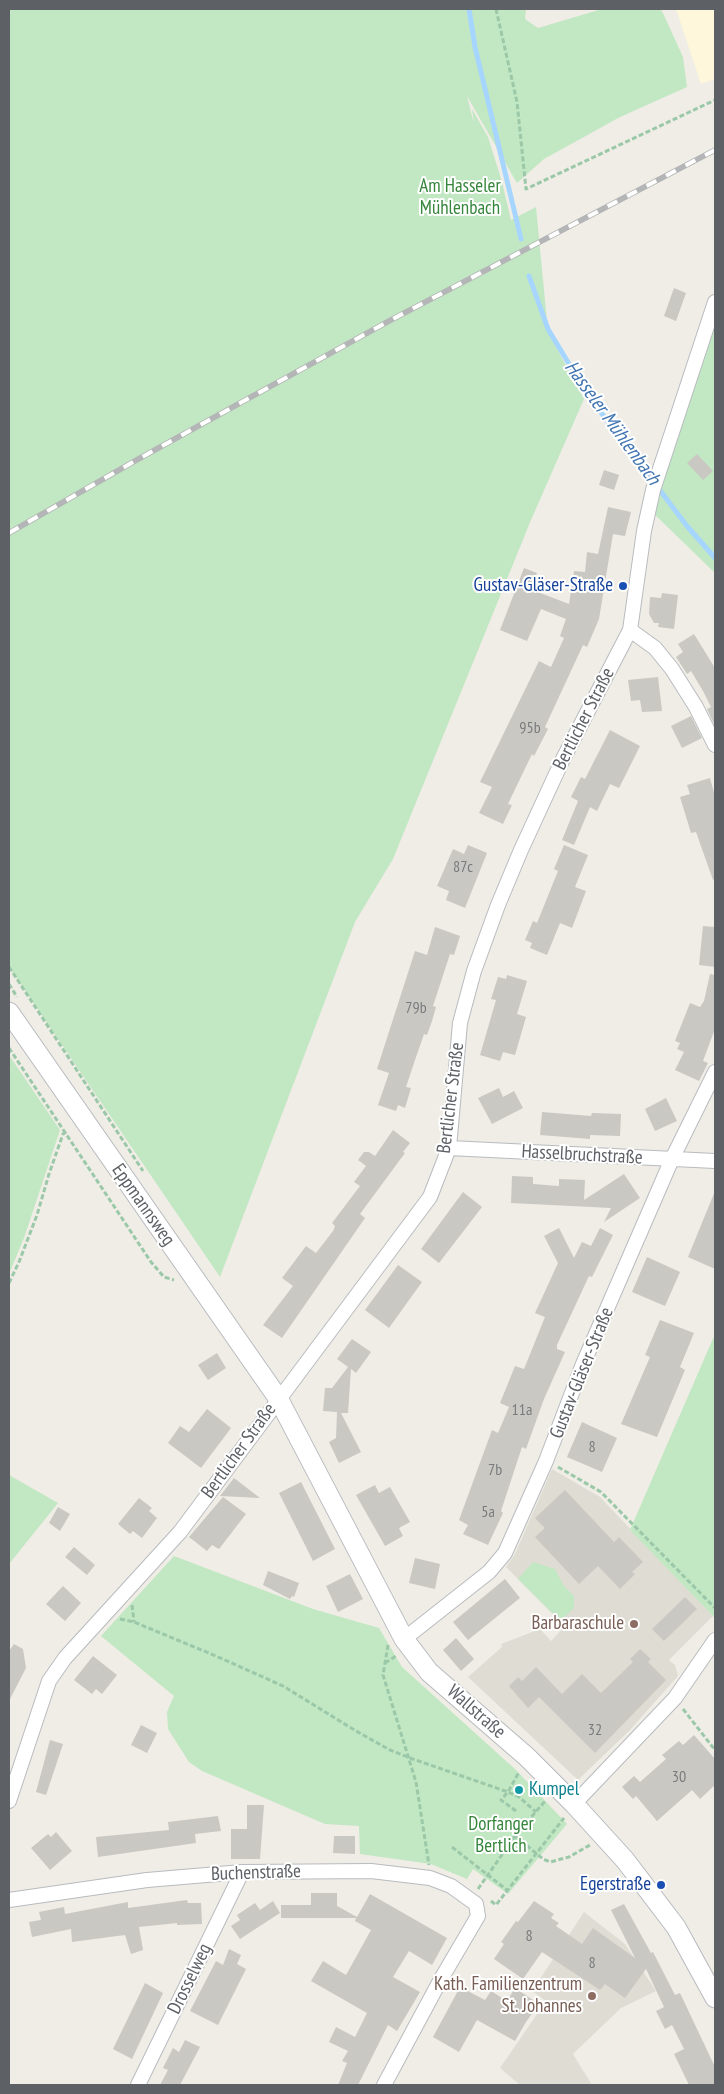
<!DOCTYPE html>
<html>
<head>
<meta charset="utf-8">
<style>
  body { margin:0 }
  #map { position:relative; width:724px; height:2094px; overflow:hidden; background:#efede5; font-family:"PT Sans Narrow",sans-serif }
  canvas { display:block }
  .frame { position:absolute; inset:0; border:10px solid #5d6166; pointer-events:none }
</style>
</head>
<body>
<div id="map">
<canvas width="724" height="2094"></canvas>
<div class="frame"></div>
</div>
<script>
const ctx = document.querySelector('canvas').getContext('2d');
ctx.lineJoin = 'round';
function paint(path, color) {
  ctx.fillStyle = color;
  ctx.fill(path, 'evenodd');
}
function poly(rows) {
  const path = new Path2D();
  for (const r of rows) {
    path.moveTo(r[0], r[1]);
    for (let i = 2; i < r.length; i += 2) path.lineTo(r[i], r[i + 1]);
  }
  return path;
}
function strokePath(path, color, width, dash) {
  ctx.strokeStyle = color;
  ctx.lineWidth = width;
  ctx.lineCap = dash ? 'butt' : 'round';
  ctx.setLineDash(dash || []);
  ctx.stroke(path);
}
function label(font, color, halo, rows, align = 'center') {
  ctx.font = font + ' "PT Sans Narrow",sans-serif';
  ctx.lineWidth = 4;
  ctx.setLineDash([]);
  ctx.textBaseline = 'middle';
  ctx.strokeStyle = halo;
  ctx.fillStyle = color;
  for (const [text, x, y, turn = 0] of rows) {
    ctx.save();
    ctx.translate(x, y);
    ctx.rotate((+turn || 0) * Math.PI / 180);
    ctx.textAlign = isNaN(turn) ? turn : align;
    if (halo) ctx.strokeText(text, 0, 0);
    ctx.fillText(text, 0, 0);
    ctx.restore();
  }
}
paint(poly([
  [676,9,715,9,715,79,701,84]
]), '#fef7dc');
paint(poly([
  [552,1469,600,1497,713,1616,669,1660,675,1665,678,1676,629,1731,578,1780,468,1677,502,1647,501,1644,540,1629,551,1641,565,1626,506,1567,515,1554],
  [584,1912,625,1944,656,1991,621,2008,573,2054,592,2085,520,2085,500,2068,546,2001,532,1991]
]), '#dfddd3');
paint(poly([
  [9,9,526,9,525,19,538,28,602,9,658,9,662,11,683,57,687,87,620,117,544,159,517,183,467,96,474,124,472,109,488,137,502,182,511,220,536,207,548,332,584,399,531,520,393,859,355,922,220,1277,9,967],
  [715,316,715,573,651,511],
  [9,1055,60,1130,24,1238,9,1274],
  [715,1334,715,1618,630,1530],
  [9,1475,58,1503,9,1564],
  [174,1556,313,1609,379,1628,402,1667,516,1770,567,1824,508,1894,473,1869,467,1879,431,1864,360,1854,359,1826,325,1824,202,1771,189,1762,168,1729,167,1712,174,1696,101,1636],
  [533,1562,555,1569,564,1586,574,1596,574,1608,560,1621,518,1579]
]), '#c2e7c3');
strokePath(poly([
  [469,9,475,47,521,239],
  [529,276,548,329,587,394,687,526,715,558]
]), '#a6d6ff', 5);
paint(poly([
  [674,288,686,293,676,321,664,316],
  [697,454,713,471,703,480,687,463],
  [604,470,619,475,614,490,599,485],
  [608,507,631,512,625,536,613,534,599,619,587,647,583,645,545,727,548,729,534,756,532,754,508,804,512,805,503,824,479,813,492,787,480,782,539,661,551,667,564,638,560,636,566,619,541,609,527,641,500,630,524,568,537,573,530,589,569,604,574,571,585,572,587,552,598,554],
  [662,593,678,595,674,629,658,627,659,623,654,623,649,614,650,597,661,598],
  [694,634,715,668,715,726,707,709,711,707,703,691,691,671,687,674,676,657,683,652,678,644],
  [658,677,662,711,642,712,640,700,631,701,628,680],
  [691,716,702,738,682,748,671,726],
  [610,730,640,746,619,788,610,784,597,811,590,807,574,845,562,840,578,801,571,797,581,777,585,779],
  [710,778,715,796,715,879,713,880,696,832,691,833,680,797,690,794,687,785],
  [468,845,487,853,465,908,446,900,449,891,437,886,453,849,464,854],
  [564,845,588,855,575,887,586,891,572,928,560,923,547,955,530,948,532,943,525,940,533,921,537,923,558,871,554,869],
  [703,926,715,927,715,967,699,965],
  [435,927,460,936,454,955,450,954,433,1006,436,1007,432,1021,427,1035,424,1034,415,1060,406,1087,411,1088,405,1108,398,1105,396,1111,378,1105,389,1073,377,1069,415,951,427,955],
  [710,974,715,975,715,1029,703,1061,708,1063,699,1081,675,1070,684,1052,677,1049,680,1043,675,1041,690,1003,700,1007,704,1001],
  [507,975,527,981,517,1014,526,1017,515,1055,503,1052,500,1061,480,1055,496,1000,491,999,498,977,506,979],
  [499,1088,503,1097,514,1091,523,1108,492,1124,478,1098],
  [666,1098,677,1121,655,1131,645,1109],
  [542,1112,591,1116,592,1113,621,1114,620,1136,590,1135,590,1139,540,1135],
  [393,1130,410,1143,403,1152,405,1153,360,1214,365,1218,282,1338,263,1325,293,1286,282,1278,306,1246,316,1253,333,1231,335,1226,332,1223,360,1186,354,1182,366,1166,358,1160,364,1152,369,1152,375,1156],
  [624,1174,640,1198,604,1222,611,1208,511,1203,512,1176,533,1177,533,1184,559,1186,559,1179,585,1180,584,1200],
  [715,1191,715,1269,688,1257],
  [463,1192,482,1207,439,1263,421,1249],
  [559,1228,574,1258,582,1242,591,1246,600,1228,613,1235,592,1277,589,1276,557,1345,557,1349,565,1352,544,1399,526,1449,522,1447,501,1511,503,1513,488,1545,463,1534,468,1525,459,1520,492,1430,498,1433,509,1407,500,1403,515,1366,524,1369,545,1317,535,1313,558,1263,544,1236],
  [647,1257,680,1272,665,1306,632,1292],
  [398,1265,422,1282,389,1328,365,1310],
  [660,1320,694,1333,680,1367,685,1370,657,1437,621,1424,650,1357,645,1355],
  [352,1339,371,1352,356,1373,351,1369,348,1413,341,1413,361,1452,339,1463,329,1442,336,1438,337,1412,323,1411,325,1388,332,1388,348,1367,337,1359],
  [217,1353,226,1368,208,1380,198,1365],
  [207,1409,231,1428,201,1468,168,1443,180,1426,189,1432],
  [582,1422,617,1438,602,1472,567,1457],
  [234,1478,260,1498,220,1496],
  [301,1482,335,1549,313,1561,279,1493],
  [375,1485,379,1493,390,1487,410,1522,399,1528,403,1536,385,1546,356,1495],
  [565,1490,614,1542,619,1537,643,1562,632,1572,635,1574,620,1589,598,1566,579,1584,535,1537,545,1528,535,1518],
  [223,1497,246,1514,219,1549,212,1545,207,1551,189,1537],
  [139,1498,152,1508,149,1511,157,1518,142,1538,133,1531,130,1534,118,1524],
  [58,1507,70,1514,60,1531,49,1523],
  [74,1547,95,1565,87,1575,65,1557],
  [415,1558,440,1564,435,1589,409,1583],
  [268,1571,299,1583,294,1597,292,1596,290,1599,263,1585],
  [350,1574,363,1599,338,1612,326,1586],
  [505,1579,520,1598,468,1640,453,1622],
  [63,1586,81,1603,65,1621,46,1604],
  [685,1597,697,1609,664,1641,652,1629],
  [456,1638,474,1659,461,1671,443,1650],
  [14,1644,23,1649,26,1668,9,1701,9,1651],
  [640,1649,651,1659,648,1662,666,1680,595,1753,539,1697,528,1708,509,1686,518,1677,522,1681,536,1667,562,1694,582,1674,601,1693,633,1662,630,1659],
  [93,1656,117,1675,102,1694,96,1689,92,1694,74,1680],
  [141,1725,157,1733,147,1753,131,1745],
  [694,1735,715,1759,715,1785,700,1799,692,1790,657,1821,636,1796,633,1799,622,1787,634,1776,640,1782,666,1759,662,1755,679,1741,683,1745],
  [50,1740,63,1744,46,1795,36,1792],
  [247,1805,264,1805,260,1859,231,1859,231,1829,247,1829],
  [218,1816,221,1831,195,1834,196,1843,98,1857,96,1837,169,1830,168,1822],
  [56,1832,72,1851,50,1870,31,1848,48,1834,51,1837],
  [334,1836,355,1836,355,1854,333,1853],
  [311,1893,337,1893,337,1906,357,1917,370,1894,447,1938,432,1965,409,1951,393,1977,420,1992,397,2031,388,2025,358,2085,338,2085,347,2063,342,2061,348,2051,329,2042,336,2027,355,2037,367,2013,311,1981,323,1961,346,1975,371,1930,355,1921,356,1918,281,1918,281,1905,311,1905],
  [187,1900,188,1903,201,1903,202,1924,177,1925,177,1923,139,1927,143,1950,131,1954,125,1935,72,1942,71,1929,32,1937,29,1922,41,1920,39,1912,64,1907,65,1914,128,1902,128,1908],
  [273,1901,280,1913,240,1939,231,1926,240,1920,237,1915,255,1903,260,1910],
  [534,1901,554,1914,551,1918,559,1923,556,1926,582,1944,593,1928,635,1958,611,1910,624,1904,651,1953,653,1952,675,1995,680,1993,715,2067,715,2085,689,2085,674,2054,684,2049,672,2025,665,2029,656,2011,664,2007,646,1969,625,1998,605,1984,600,1990,542,1952,523,1979,494,1959,504,1944,501,1942,516,1921,518,1922],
  [229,1949,241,1955,237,1964,246,1969,218,2025,190,2011,216,1961,223,1965],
  [145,1983,163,1993,132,2059,113,2049],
  [460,1987,485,2000,491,1991,507,2001,515,1988,539,2004,526,2022,515,2041,477,2020,459,2052,433,2037],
  [185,2040,200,2047,180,2085,160,2085,168,2070,163,2068,173,2048,179,2052]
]), '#cac8c2');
const street = poly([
  [630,630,655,648,672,669,696,707,715,745],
  [449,1148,715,1161],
  [404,1639,489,1572,505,1553,546,1461,583,1364,672,1159,715,1072],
  [9,1801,49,1681,65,1658,180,1532,430,1197,449,1148,460,1023,474,971,498,905,521,850,562,761,630,630,644,531,653,490,715,302],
  [574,1804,675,1698,715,1640],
  [9,1900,147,1880,242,1872,371,1871,430,1878,451,1886,476,1904,478,1916,441,1979,384,2085],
  [138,2085,242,1872]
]);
const secondary = poly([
  [9,1012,278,1398,404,1639,429,1672,527,1757,574,1804,625,1860,676,1927,715,1998]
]);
strokePath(street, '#b8bbbf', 16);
strokePath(secondary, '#b7babf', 21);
strokePath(poly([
  [496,9,517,102,526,189,715,100],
  [9,967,143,1171],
  [9,984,17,997],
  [9,1048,151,1262,164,1277,174,1280],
  [9,1283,19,1262,37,1215,49,1174,63,1134,66,1132],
  [558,1467,601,1492,715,1608],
  [132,1605,134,1622],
  [120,1619,134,1622,216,1656,283,1686,356,1731,390,1750,410,1758,508,1792,519,1772],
  [388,1645,383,1675,416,1782,429,1865],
  [385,1663,396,1656],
  [683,1709,715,1750],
  [516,1811,501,1800,508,1792,519,1797,536,1812],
  [515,1836,543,1859,550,1862,569,1857,590,1845],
  [452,1847,507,1890],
  [478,1889,515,1836,546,1800],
  [491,1901,496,1905,564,1818]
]), '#9bc8a9', 3, [5, 2.5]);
strokePath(street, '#fff', 14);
strokePath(secondary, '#fff', 19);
const rail = poly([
  [9,533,133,462,389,321,715,150]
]);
strokePath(rail, '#b4b5b6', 5.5);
strokePath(rail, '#fff', 4, [11]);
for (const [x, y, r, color] of [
  [623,586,5,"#1a4fb4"],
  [634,1624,5,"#8d6e63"],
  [519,1790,5,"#0f9aa8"],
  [661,1885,5,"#1a4fb4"],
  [592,1996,5,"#8d6e63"]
]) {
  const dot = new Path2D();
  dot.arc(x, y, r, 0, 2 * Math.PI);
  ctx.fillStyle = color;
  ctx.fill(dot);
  strokePath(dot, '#fff', 2);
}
label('16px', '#787b7d', null, [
  ["95b",530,728],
  ["87c",463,867],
  ["79b",416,1008],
  ["11a",522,1410],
  ["8",592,1447],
  ["7b",495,1470],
  ["5a",488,1512],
  ["32",595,1730],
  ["30",679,1777],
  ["8",529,1936],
  ["8",592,1963]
]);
label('19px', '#35853b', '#fff', [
  ["Am Hasseler",460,187],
  ["Mühlenbach",460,209],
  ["Dorfanger",501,1825],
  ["Bertlich",501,1847]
]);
label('19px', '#164399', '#fff', [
  ["Gustav-Gläser-Straße",613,586],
  ["Egerstraße",651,1885]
], 'right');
label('19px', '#5d6166', '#fff', [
  ["Bertlicher Straße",584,719,-63],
  ["Bertlicher Straße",451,1098,-83],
  ["Hasselbruchstraße",582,1155,3],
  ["Eppmannsweg",143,1205,55],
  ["Gustav-Gläser-Straße",582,1373,-68],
  ["Bertlicher Straße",239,1451,-54],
  ["Wallstraße",476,1712,41],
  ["Buchenstraße",256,1873,-2],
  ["Drosselweg",190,1979,-64]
]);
label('19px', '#785e54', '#fff', [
  ["Barbaraschule",624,1624],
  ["Kath. Familienzentrum",582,1985],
  ["St. Johannes",582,2007]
], 'right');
label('19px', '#0d838f', '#fff', [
  ["Kumpel",529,1790]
], 'left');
label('italic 20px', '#4276b2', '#fff', [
  ["Hasseler Mühlenbach",612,423,54]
]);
</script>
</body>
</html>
